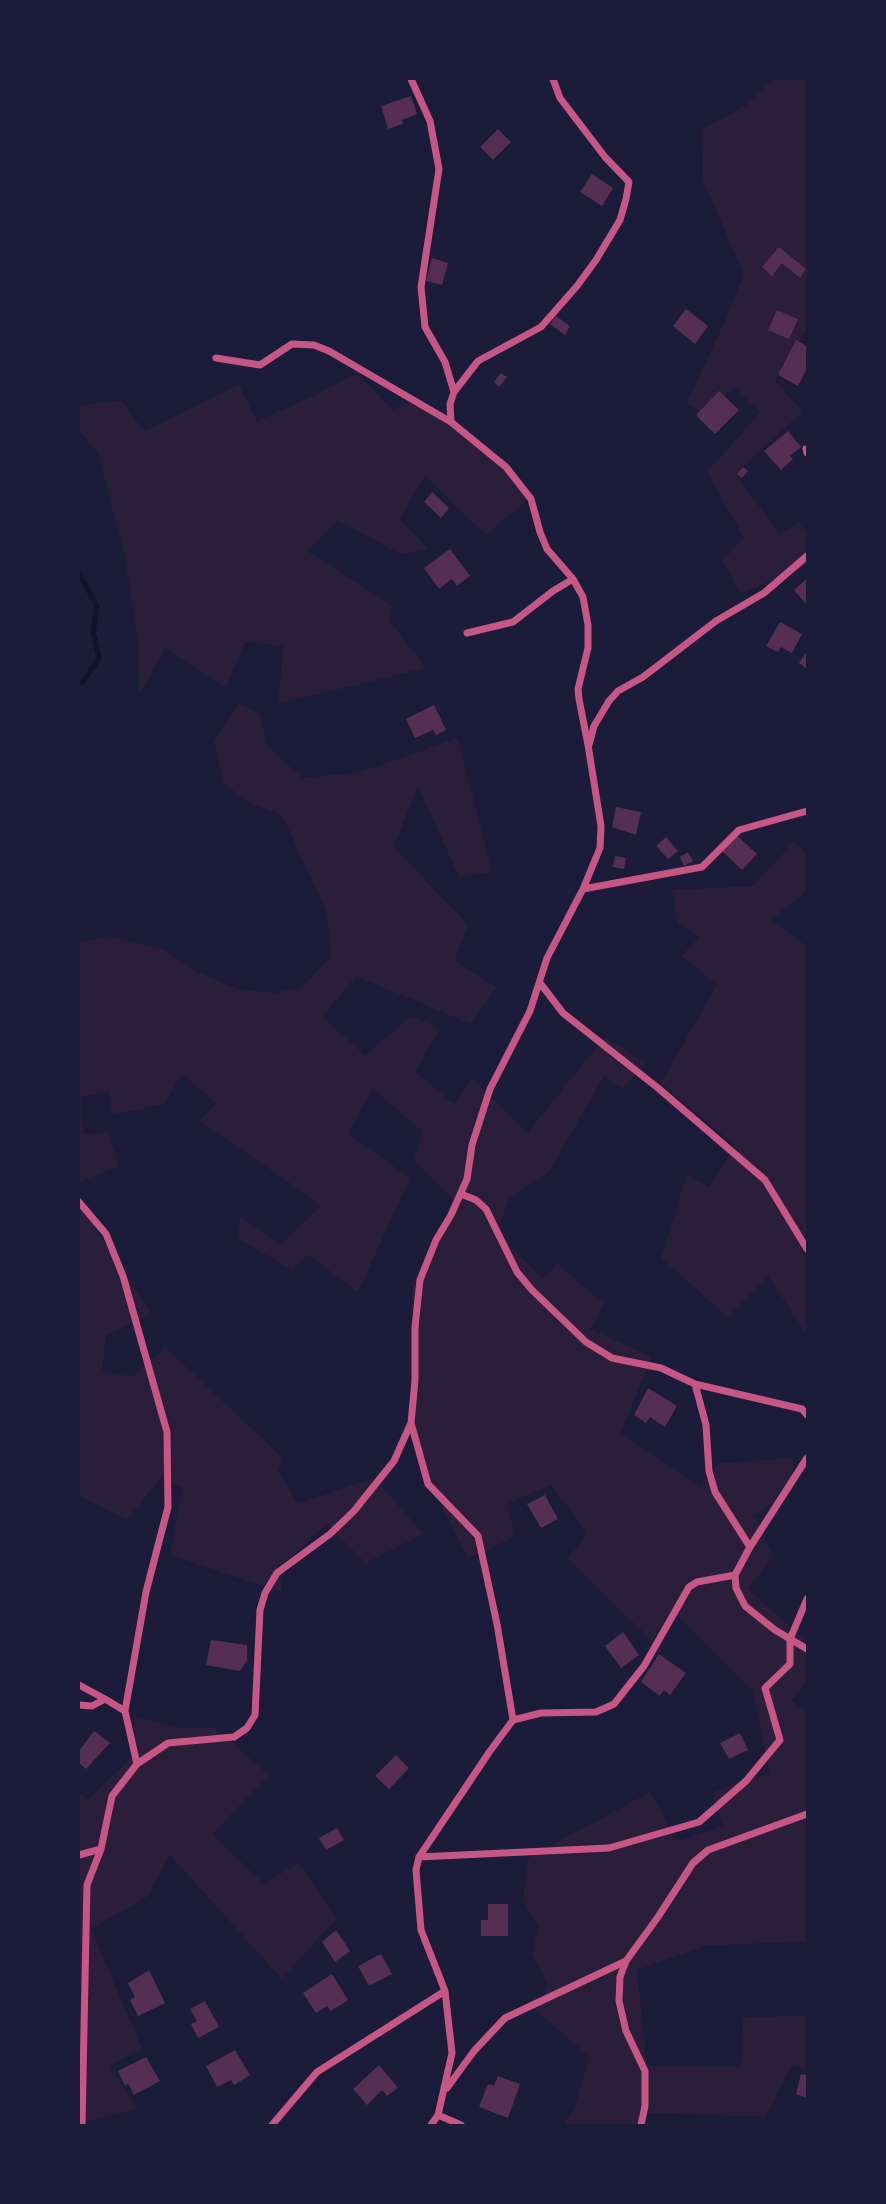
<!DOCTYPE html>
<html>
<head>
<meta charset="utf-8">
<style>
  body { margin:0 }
  #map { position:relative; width:886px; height:2204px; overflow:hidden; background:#1b1b3a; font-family:Mulish,sans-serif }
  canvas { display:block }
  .frame { position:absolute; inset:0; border:80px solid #1b1b3a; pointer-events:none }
</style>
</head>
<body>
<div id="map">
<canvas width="886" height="2204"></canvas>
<div class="frame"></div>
</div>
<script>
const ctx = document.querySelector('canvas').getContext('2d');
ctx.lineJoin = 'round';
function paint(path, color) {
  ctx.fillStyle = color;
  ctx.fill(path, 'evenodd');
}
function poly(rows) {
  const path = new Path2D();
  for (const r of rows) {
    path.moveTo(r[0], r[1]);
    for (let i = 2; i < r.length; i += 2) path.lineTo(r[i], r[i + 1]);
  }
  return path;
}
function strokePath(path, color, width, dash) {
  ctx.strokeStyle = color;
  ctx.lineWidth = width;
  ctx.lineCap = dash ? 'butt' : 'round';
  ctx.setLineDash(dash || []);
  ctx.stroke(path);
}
paint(poly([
  [772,79,807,79,807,329,775,381,803,411,736,474,779,534,799,523,807,533,807,565,741,594,722,561,744,538,707,472,761,412,734,387,705,414,686,404,725,321,744,274,703,181,702,129,747,105],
  [357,373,393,410,418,397,534,494,486,535,425,476,399,519,428,549,400,554,338,520,307,551,393,606,389,620,426,668,278,704,283,646,245,642,226,687,165,648,139,696,138,642,125,558,98,453,79,431,79,405,122,401,144,431,239,385,257,421,318,394],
  [238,704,259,713,268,746,302,778,361,772,458,738,492,872,459,877,418,786,394,847,468,925,454,961,497,987,471,1024,356,976,322,1017,365,1055,412,1016,440,1029,415,1071,454,1104,472,1078,527,1133,605,1037,645,1062,623,1088,604,1076,549,1172,509,1199,497,1233,543,1279,557,1263,604,1304,590,1329,652,1357,620,1434,700,1486,719,1463,794,1458,793,1491,755,1515,773,1556,748,1589,807,1642,807,1680,792,1700,807,1715,807,1941,706,1946,637,1970,647,2066,741,2067,743,2017,807,2016,807,2069,791,2065,766,2117,642,2113,640,2125,563,2125,574,2110,589,2056,536,2011,548,1985,532,1954,538,1927,523,1900,528,1858,650,1792,678,1841,723,1826,711,1792,770,1774,752,1690,671,1609,652,1641,568,1559,587,1533,551,1485,507,1504,515,1537,468,1558,415,1453,412,1284,455,1201,414,1160,422,1131,372,1088,348,1134,410,1178,358,1292,308,1255,292,1270,237,1238,240,1216,281,1245,322,1205,199,1121,216,1103,182,1074,164,1104,111,1115,109,1091,81,1097,84,1134,108,1132,119,1166,79,1182,79,942,110,936,163,949,195,971,237,989,274,993,302,987,331,957,327,913,282,815,254,805,224,784,214,742],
  [794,842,807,853,807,891,770,920,807,946,807,1335,768,1276,728,1317,661,1258,687,1174,709,1187,735,1146,661,1083,717,984,681,956,699,937,677,922,672,890,753,886],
  [79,1195,94,1228,152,1313,106,1336,102,1370,132,1377,165,1347,284,1459,278,1472,298,1503,374,1478,424,1534,366,1563,326,1524,283,1565,281,1592,170,1555,182,1488,161,1478,127,1519,79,1496],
  [135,1716,180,1728,215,1728,269,1775,212,1834,264,1884,298,1863,337,1918,282,1979,170,1855,147,1897,91,1929,142,2048,109,2066,137,2109,79,2124,79,1793,88,1800,132,1757]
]), '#2a1e3b');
strokePath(poly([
  [79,573,97,606,93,632,99,658,83,682,79,683]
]), '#12122b', 5);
paint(poly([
  [411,96,417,114,402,120,403,124,388,129,381,106],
  [498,129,511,142,493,160,480,147],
  [592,174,613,188,602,206,580,192],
  [779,247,806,269,800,278,782,263,772,276,762,267],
  [432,258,448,263,442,285,426,281],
  [686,309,708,326,695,344,673,326],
  [777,310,798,319,789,339,768,330],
  [556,316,570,326,565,335,550,324],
  [796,340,807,346,807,368,798,386,778,375],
  [501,373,507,377,499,387,494,382],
  [719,391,739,410,715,434,696,415],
  [788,431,801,447,790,456,793,459,781,470,764,451],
  [743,467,748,471,742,478,737,474],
  [432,492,449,508,441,518,424,502],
  [450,549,470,576,457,586,452,579,439,589,424,568],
  [807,578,807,605,794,590],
  [780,622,802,634,792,653,781,647,778,652,766,646],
  [807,651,807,669,799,663],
  [434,705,446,730,436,735,433,730,415,738,406,719],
  [616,807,641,812,636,835,612,827],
  [736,835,757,854,742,870,721,850],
  [666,837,678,851,668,859,656,846],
  [688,852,693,861,684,866,680,857],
  [615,856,626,858,624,869,613,867],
  [648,1388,677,1406,665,1427,650,1417,646,1423,634,1415],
  [545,1495,558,1519,541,1528,527,1504],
  [623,1632,639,1655,621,1668,605,1646],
  [211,1640,247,1645,247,1661,240,1671,206,1665],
  [659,1654,686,1673,670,1695,664,1690,660,1696,641,1682],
  [94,1731,110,1743,86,1769,79,1763,79,1751],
  [740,1733,748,1750,729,1759,720,1743],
  [396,1755,409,1768,389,1789,375,1776],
  [337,1828,344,1840,326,1850,319,1838],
  [488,1904,508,1904,508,1936,481,1936,481,1920,488,1920],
  [336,1930,350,1951,335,1962,322,1942],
  [381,1954,392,1974,369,1986,358,1966],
  [149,1970,165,2003,138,2016,130,2000,135,1997,128,1983],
  [332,1974,348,2000,331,2011,327,2006,316,2013,303,1993],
  [205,2001,219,2027,198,2038,191,2024,197,2021,190,2009],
  [235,2050,250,2075,234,2085,231,2080,217,2087,206,2066],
  [146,2057,160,2081,134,2095,128,2083,125,2086,118,2071],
  [379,2065,398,2088,387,2096,382,2090,367,2105,353,2089],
  [801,2074,807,2075,807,2098,796,2094],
  [498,2076,520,2084,508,2118,479,2107,488,2084,494,2086]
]), '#542f53');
strokePath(poly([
  [411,79,430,121,439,169,421,287,425,327,445,362,454,392],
  [451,422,450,404,454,392,478,361,541,327,577,286,596,260,620,220,626,199,629,182,605,157,560,98,553,79],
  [806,449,807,453],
  [467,633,513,622,553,591,573,579],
  [589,745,594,726,609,701,618,691,643,677,716,621,764,593,807,556],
  [583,889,702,867,739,830,807,811],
  [540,983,563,1013,658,1088,765,1180,807,1249],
  [461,1194,476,1200,486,1209,517,1272,532,1290,586,1342,612,1358,661,1368,695,1384,802,1409,807,1415],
  [79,1202,106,1234,123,1276,167,1432,168,1507,146,1592,125,1711,137,1764],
  [695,1384,706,1425,709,1471,715,1492,750,1547],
  [411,1423,428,1484,478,1536,497,1624,513,1720],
  [735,1575,736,1588,745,1606,775,1630,807,1649],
  [79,1685,105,1699],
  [79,1705,92,1706,105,1699,125,1711],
  [79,1855,101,1849],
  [419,1857,609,1848,699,1822,746,1781,780,1740,765,1688,790,1664,790,1639,807,1599],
  [447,2088,474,2051,505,2018,626,1961],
  [438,2115,461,2125],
  [82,2125,87,1885,101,1849,112,1796,137,1764,168,1743,234,1737,247,1728,255,1715,260,1610,265,1593,277,1573,330,1534,354,1511,394,1461,411,1423,415,1380,415,1327,420,1280,436,1240,451,1215,467,1179,472,1145,490,1089,530,1011,547,958,583,889,600,848,601,826,588,745,579,699,578,689,588,648,588,625,583,597,573,579,547,549,540,532,531,499,506,467,451,422,329,351,314,345,292,344,260,365,216,358],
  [272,2125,317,2072,445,1991],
  [431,2125,438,2115,452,2053,445,1991,421,1930,416,1870,419,1857,490,1751,513,1720,541,1713,596,1712,614,1704,644,1666,689,1587,697,1582,735,1575,750,1547,807,1458],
  [641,2125,645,2106,645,2071,626,2031,619,2001,620,1977,626,1961,658,1917,693,1863,708,1850,807,1814]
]), '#c65784', 7);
</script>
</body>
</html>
